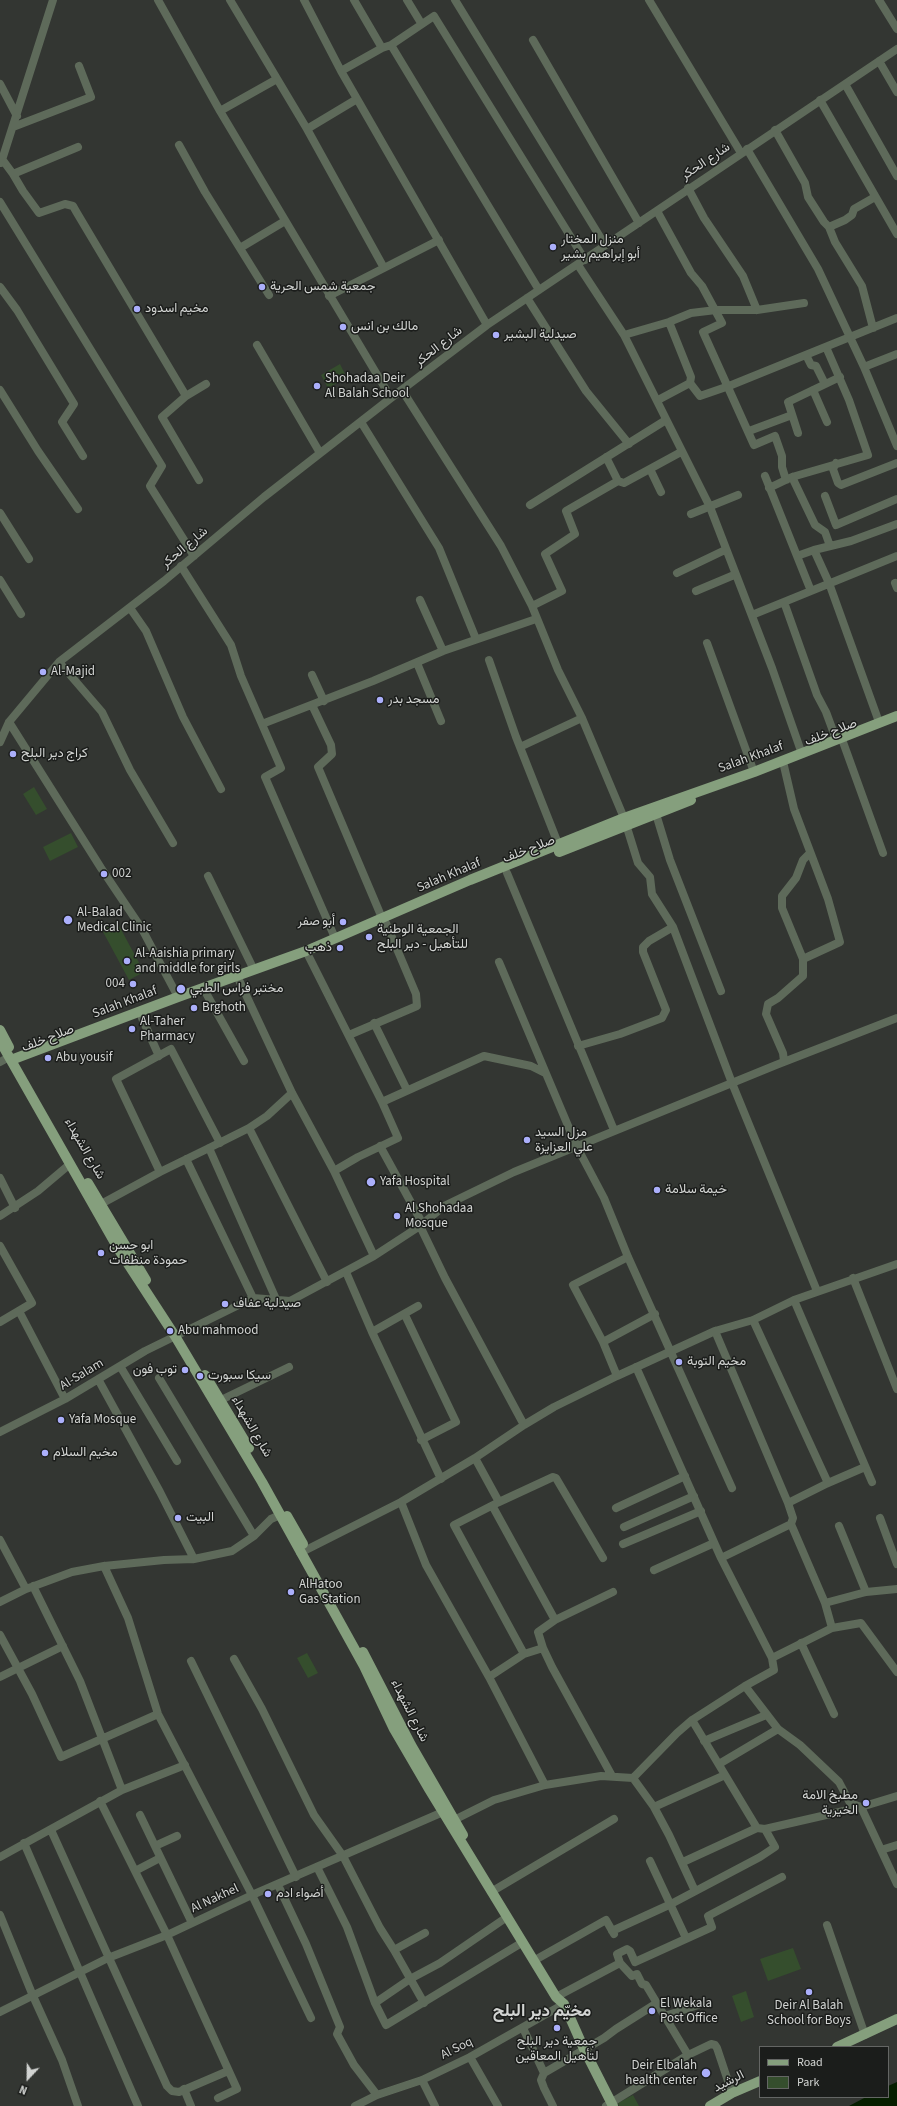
<!DOCTYPE html>
<html>
<head>
<meta charset="utf-8">
<style>
  body { margin:0 }
  #map { position:relative; width:897px; height:2106px; overflow:hidden; background:#333632; font-family:"Source Sans 3",sans-serif }
  canvas { display:block }
  .legend { position:absolute; left:759px; top:2046px; width:130px; height:52px; box-sizing:border-box; background:#1b1d1b; border:1px solid #646664; margin:0; padding:5px 7px; list-style:none; font-size:12px; color:#d2d4d2 }
  .legend li { display:flex; align-items:center; gap:8px; height:20px }
  .legend b { width:20px; border:1px solid #646664 }
  .north { position:absolute; left:8px; top:2058px; width:40px; height:40px; -webkit-text-stroke:3px #1b1d1b; paint-order:stroke; rotate:202deg; font-size:11px; font-weight:700; line-height:16px; text-align:center; color:#d2d4d2 }
  .north::after { content:''; display:block; margin:auto; width:14px; height:18px; background:#d2d4d2; clip-path:polygon(50% 0,100% 100%,50% 72%,0 100%) }
</style>
</head>
<body>
<div id="map">
<canvas width="897" height="2106"></canvas>
<ul class="legend">
<li><b style="height:5px;background:#859f7d"></b>Road</li>
<li><b style="height:11px;background:#354e2d"></b>Park</li>
</ul>
<div class="north">N</div>
</div>
<script>
const ctx = document.querySelector('canvas').getContext('2d');
ctx.lineJoin = 'round';
function paint(path, color) {
  ctx.fillStyle = color;
  ctx.fill(path, 'evenodd');
}
function poly(rows) {
  const path = new Path2D();
  for (const r of rows) {
    path.moveTo(r[0], r[1]);
    for (let i = 2; i < r.length; i += 2) path.lineTo(r[i], r[i + 1]);
  }
  return path;
}
function strokePath(path, color, width, dash) {
  ctx.strokeStyle = color;
  ctx.lineWidth = width;
  ctx.lineCap = dash ? 'butt' : 'round';
  ctx.setLineDash(dash || []);
  ctx.stroke(path);
}
function label(font, color, halo, rows, align = 'center') {
  ctx.font = font + ' "Source Sans 3",Vazirmatn,sans-serif';
  ctx.lineWidth = 3;
  ctx.setLineDash([]);
  ctx.textBaseline = 'middle';
  ctx.strokeStyle = halo;
  ctx.fillStyle = color;
  for (const [text, x, y, turn = 0] of rows) {
    ctx.save();
    ctx.translate(x, y);
    ctx.rotate((+turn || 0) * Math.PI / 180);
    ctx.textAlign = isNaN(turn) ? turn : align;
    if (halo) ctx.strokeText(text, 0, 0);
    ctx.fillText(text, 0, 0);
    ctx.restore();
  }
}
paint(poly([
  [340,364,347,378,328,388,321,375],
  [34,787,47,809,36,815,23,794],
  [71,833,78,847,50,861,43,847],
  [117,922,144,972,129,980,102,930],
  [307,1653,318,1673,308,1678,297,1658],
  [793,1948,801,1969,768,1981,760,1959],
  [746,1991,754,2017,741,2022,732,1996],
  [633,2095,639,2106,619,2106,618,2103]
]), '#354e2d');
paint(poly([
  [897,2082,897,2106,849,2106,866,2097,888,2097,888,2086]
]), '#061f00');
strokePath(poly([
  [158,0,220,111,391,398],
  [230,0,307,129,384,268],
  [304,0,341,71,487,325],
  [354,0,382,48],
  [407,0,421,23],
  [455,0,605,245],
  [649,0,741,153],
  [879,0,897,29],
  [533,40,639,223],
  [391,45,539,290],
  [879,61,897,92],
  [341,71,382,48,391,45,434,16,585,260],
  [0,84,17,116],
  [845,84,897,176],
  [820,100,897,234],
  [220,111,277,79],
  [13,127,91,97,79,66],
  [307,129,357,99],
  [775,130,805,183,808,197,824,222,829,227],
  [179,145,205,192,269,295],
  [747,149,818,269,864,367,897,446],
  [2,159,13,174,23,191,39,213,65,204,73,206,77,213,186,396,162,417,199,480],
  [1,163,53,0],
  [13,174,78,147],
  [688,188,704,218,743,276,757,310],
  [0,202,162,466,150,486,194,556],
  [657,211,691,273,702,286,722,323,703,332,754,445,775,436,782,456,782,467,786,480],
  [240,248,285,221],
  [578,265,624,335,710,507,772,668,802,754],
  [0,287,17,310,74,404,62,422,83,456],
  [329,296,439,240],
  [527,298,586,391,629,444],
  [669,322,691,377,690,383],
  [873,328,862,286,835,242,829,227,845,220,852,215,854,209,875,197],
  [624,335,669,322,691,313,716,310,757,310,804,303],
  [257,345,320,453],
  [806,355,811,365,816,366,825,384],
  [864,367,897,354],
  [0,390,38,451,78,509],
  [402,390,501,546,532,606,558,670,582,718,624,818,638,863,650,877,652,894,673,927,732,1083,817,1291],
  [813,390,827,422],
  [186,396,206,384],
  [658,400,690,383,700,396,729,386,897,318],
  [361,422,439,548,476,639],
  [749,431,792,415],
  [798,433,788,402,840,377],
  [836,463,833,469,838,483,841,485,897,463],
  [650,469,661,492],
  [765,476,811,591],
  [792,477,815,525,825,532,830,546],
  [618,481,624,483,681,452],
  [769,488,792,477,868,455,849,400,826,347],
  [825,496,836,525,897,499],
  [530,505,666,420],
  [0,513,29,559],
  [691,514,738,495],
  [814,550,829,583,879,722],
  [797,556,814,550,851,541,897,524],
  [181,566,231,645,241,676,281,768,265,777,335,938],
  [677,573,725,550],
  [0,580,21,614],
  [895,583,897,588],
  [696,591,734,575],
  [420,600,443,651],
  [784,602,817,695,826,712,836,739],
  [532,606,562,591,545,554,575,534,566,511,618,481,606,457],
  [130,608,146,631,183,717,221,789],
  [752,615,897,556],
  [707,643,754,772],
  [489,660,516,737,559,846],
  [59,662,102,712,130,770,173,843],
  [417,663,441,721],
  [312,675,324,701],
  [312,705,331,745,332,754,318,767,382,918],
  [9,722,101,868,142,929,178,997],
  [262,724,373,681,443,651,536,619],
  [0,742,9,722,59,662,164,581,264,497,391,398,487,325,897,49],
  [843,742,883,853],
  [520,747,582,718],
  [784,766,794,809,828,899,840,942,803,959],
  [656,814,670,860,721,991],
  [507,873,614,1130],
  [208,876,254,970],
  [306,951,382,1102,484,1056,531,1066,545,1073],
  [499,962,577,1147,604,1198,628,1257,732,1488],
  [239,980,292,1093,334,1171,374,1256],
  [206,993,244,1061],
  [142,1018,159,1056],
  [374,1023,407,1090],
  [349,1035,417,1006,416,994,386,923],
  [578,1046,620,1034,662,1018,666,1010,643,952,643,947,649,941,673,927],
  [784,1061,783,1053,766,1014,768,1004,778,998,803,976,803,959,782,908,782,896,796,878,803,860,810,853],
  [0,1062,9,1057],
  [249,1128,327,1282],
  [220,1143,171,1049,116,1079,160,1172,209,1148,249,1128,267,1116,292,1093],
  [380,1146,420,1219,420,1226,445,1278,524,1425],
  [209,1148,276,1299],
  [186,1159,253,1298],
  [334,1171,358,1157,398,1138,382,1102],
  [0,1178,15,1208],
  [101,1204,160,1172],
  [0,1216,38,1191,70,1164],
  [0,1246,32,1303,0,1322],
  [346,1272,372,1332,441,1479],
  [853,1278,897,1389],
  [794,1300,872,1482],
  [19,1311,65,1399],
  [405,1315,456,1422,421,1440],
  [753,1320,828,1483],
  [715,1331,788,1503,793,1518,791,1524,825,1603],
  [372,1332,418,1306],
  [603,1342,655,1314],
  [120,1366,177,1461],
  [617,1376,603,1342,573,1285,628,1257],
  [159,1378,254,1536],
  [98,1379,160,1492,194,1559],
  [221,1400,289,1367],
  [0,1432,65,1399,145,1351,253,1298,290,1301,374,1256,420,1226,444,1206,514,1172,776,1065,897,1018],
  [475,1458,499,1502,553,1477,556,1478,603,1558],
  [401,1502,426,1565,489,1677,545,1785],
  [499,1502,454,1525,524,1654],
  [788,1503,828,1483,865,1467],
  [493,1507,555,1620],
  [616,1508,685,1476],
  [880,1518,897,1564],
  [839,1526,866,1592],
  [624,1527,694,1496],
  [0,1540,26,1589],
  [623,1544,701,1511],
  [300,1553,401,1502,475,1458,524,1425,554,1407,617,1376,715,1331,753,1320,794,1300,897,1264],
  [721,1558,791,1524],
  [104,1566,128,1618,158,1714,252,1895,311,2018],
  [654,1570,714,1543],
  [33,1586,80,1681,122,1790],
  [897,1589,866,1592,825,1603,832,1628,861,1623,897,1672],
  [0,1602,26,1589,72,1572,104,1566,164,1560,194,1559,232,1551,254,1536,271,1519,280,1515],
  [0,1635,32,1694,61,1757,158,1714],
  [801,1643,834,1714],
  [543,1648,538,1632,555,1620,613,1592],
  [772,1658,832,1628],
  [234,1659,262,1709,314,1815,343,1856,380,1928,394,1950,424,2003],
  [191,1661,296,1877],
  [0,1677,63,1646],
  [489,1677,524,1654,543,1648,552,1667,612,1776],
  [745,1686,778,1729,800,1745,839,1782,850,1803,861,1807,897,1884],
  [692,1720,757,1828],
  [704,1741,766,1715],
  [719,1764,778,1729],
  [633,1778,677,1733,692,1720,745,1686,774,1670,772,1658,721,1558,636,1367],
  [100,1801,167,1935,237,2089,218,2098],
  [654,1807,725,1775],
  [140,1815,192,1923],
  [450,1822,494,1800,545,1785,601,1776,633,1778,654,1807,669,1835,695,1891],
  [51,1830,167,2086,172,2091,179,2092,228,2071],
  [24,1843,138,2106],
  [155,1846,177,1836],
  [881,1850,897,1845],
  [0,1857,122,1790,185,1765],
  [650,1861,686,1938],
  [683,1862,757,1828,765,1829,861,1807,897,1796],
  [317,1867,347,1927,375,2003,386,2025,523,1942],
  [135,1871,160,1858],
  [278,1885,306,1944,340,2027,337,2034,354,2065,377,2095],
  [491,1892,614,1819],
  [0,1915,33,1996,62,2060,78,2106],
  [827,1925,865,2035],
  [612,1931,671,1904,760,1857,775,1847,765,1829],
  [394,1950,425,1933],
  [535,1960,606,1920,614,1934],
  [620,1963,632,1976,637,1974,642,1984,646,1985,688,2055],
  [556,1997,620,1963,617,1954,627,1949,630,1951,635,1962,712,1927,708,1916,782,1877],
  [375,2003,410,1979,440,1963,507,1917],
  [0,2012,108,1958,167,1935,252,1895,443,1812],
  [665,2016,704,2003],
  [523,2028,544,2073,541,2080,544,2088,553,2106],
  [470,2057,498,2106],
  [544,2073,604,2038,616,2029,657,2003],
  [422,2080,435,2106],
  [184,2089,191,2106],
  [355,2106,377,2095,422,2080,470,2057,564,2004],
  [606,2106,688,2055,711,2044,715,2045,717,2048,732,2093]
]), '#5e6a5a', 8);
strokePath(poly([
  [559,852,691,800],
  [0,1030,9,1047],
  [0,1041,119,1250,175,1336,262,1482,364,1666,394,1729,429,1789,556,1997,564,2004,584,2049,613,2106],
  [11,1060,178,997,306,951,470,880,624,818,754,772,897,716],
  [88,1183,146,1280],
  [205,1375,249,1448],
  [287,1516,303,1544],
  [363,1652,411,1745,463,1835],
  [837,2047,897,2019],
  [710,2106,732,2093,760,2081]
]), '#859f7d', 10);
for (const [x, y, r, color] of [
  [553,247,4,"#abaffb"],
  [262,287,4,"#abaffb"],
  [137,309,4,"#abaffb"],
  [343,327,4,"#abaffb"],
  [496,335,4,"#abaffb"],
  [317,386,4,"#abaffb"],
  [43,672,4,"#abaffb"],
  [380,700,4,"#abaffb"],
  [13,754,4,"#abaffb"],
  [104,874,4,"#abaffb"],
  [68,920,5,"#abaffb"],
  [343,922,4,"#abaffb"],
  [369,937,4,"#abaffb"],
  [340,948,4,"#abaffb"],
  [127,961,4,"#abaffb"],
  [133,984,4,"#abaffb"],
  [181,989,5,"#abaffb"],
  [194,1008,4,"#abaffb"],
  [132,1029,4,"#abaffb"],
  [48,1058,4,"#abaffb"],
  [527,1140,4,"#abaffb"],
  [371,1182,5,"#abaffb"],
  [657,1190,4,"#abaffb"],
  [397,1216,4,"#abaffb"],
  [101,1253,4,"#abaffb"],
  [225,1304,4,"#abaffb"],
  [170,1331,4,"#abaffb"],
  [679,1362,4,"#abaffb"],
  [185,1370,4,"#abaffb"],
  [200,1376,4,"#abaffb"],
  [61,1420,4,"#abaffb"],
  [45,1453,4,"#abaffb"],
  [178,1518,4,"#abaffb"],
  [291,1592,4,"#abaffb"],
  [866,1803,4,"#abaffb"],
  [268,1894,4,"#abaffb"],
  [809,1992,4,"#abaffb"],
  [652,2011,4,"#abaffb"],
  [557,2028,4,"#abaffb"],
  [706,2073,5,"#abaffb"]
]) {
  const dot = new Path2D();
  dot.arc(x, y, r, 0, 2 * Math.PI);
  ctx.fillStyle = color;
  ctx.fill(dot);
  strokePath(dot, '#1b1d1b', 1.5);
}
label('13px', '#d2d4d2', '#1b1d1b', [
  ["شارع الحكر",706,162,-34],
  ["شارع الحكر",439,347,-38],
  ["شارع الحكر",185,548,-40],
  ["صلاح خلف",831,733,-21],
  ["Salah Khalaf",751,758,-20],
  ["صلاح خلف",529,850,-21],
  ["Salah Khalaf",449,876,-23],
  ["Salah Khalaf",125,1003,-21],
  ["صلاح خلف",48,1039,-21],
  ["شارع الشهداء",84,1149,60],
  ["Al-Salam",82,1375,-31],
  ["شارع الشهداء",251,1427,60],
  ["شارع الشهداء",409,1711,63],
  ["Al Nakhel",215,1899,-25],
  ["Al Soq",457,2049,-26],
  ["الرشيد",729,2082,-27]
]);
label('13px', '#d2d4d2', '#1b1d1b', [
  ["منزل المختار",561,240],
  ["أبو إبراهيم بشير",561,255],
  ["جمعية شمس الحرية",270,287],
  ["مخيم اسدود",145,309],
  ["مالك بن انس",351,327],
  ["صيدلية البشير",504,335],
  ["Shohadaa Deir",325,379],
  ["Al Balah School",325,394],
  ["Al-Majid",51,672],
  ["مسجد بدر",388,700],
  ["كراج دير البلح",21,754],
  ["002",112,874],
  ["Al-Balad",77,913],
  ["Medical Clinic",77,928],
  ["أبو صفر",335,922,"right"],
  ["الجمعية الوطنية",377,930],
  ["للتأهيل - دير البلح",377,945],
  ["ذهب",332,948,"right"],
  ["Al-Aaishia primary",135,954],
  ["and middle for girls",135,969],
  ["004",125,984,"right"],
  ["مختبر فراس الطبي",190,989],
  ["Brghoth",202,1008],
  ["Al-Taher",140,1022],
  ["Pharmacy",140,1037],
  ["Abu yousif",56,1058],
  ["مزل السيد",535,1133],
  ["علي العزايزة",535,1148],
  ["Yafa Hospital",380,1182],
  ["خيمة سلامة",665,1190],
  ["Al Shohadaa",405,1209],
  ["Mosque",405,1224],
  ["ابو حسن",109,1246],
  ["حمودة منظفات",109,1261],
  ["صيدلية عفاف",233,1304],
  ["Abu mahmood",178,1331],
  ["مخيم التوبة",687,1362],
  ["توب فون",177,1370,"right"],
  ["سيكا سبورت",208,1376],
  ["Yafa Mosque",69,1420],
  ["مخيم السلام",53,1453],
  ["البيت",186,1518],
  ["AlHatoo",299,1585],
  ["Gas Station",299,1600],
  ["مطبخ الامة",858,1796,"right"],
  ["الخيرية",858,1811,"right"],
  ["أضواء ادم",276,1894],
  ["El Wekala",660,2004],
  ["Post Office",660,2019],
  ["Deir Al Balah",809,2006,"center"],
  ["School for Boys",809,2021,"center"],
  ["جمعية دير البلح",557,2042,"center"],
  ["لتأهيل المعاقين",557,2057,"center"],
  ["Deir Elbalah",697,2066,"right"],
  ["health center",697,2081,"right"]
], 'left');
label('bold 17px', '#d2d4d2', '#1b1d1b', [
  ["مخيّم دير البلح",542,2012]
]);
</script>
</body>
</html>
